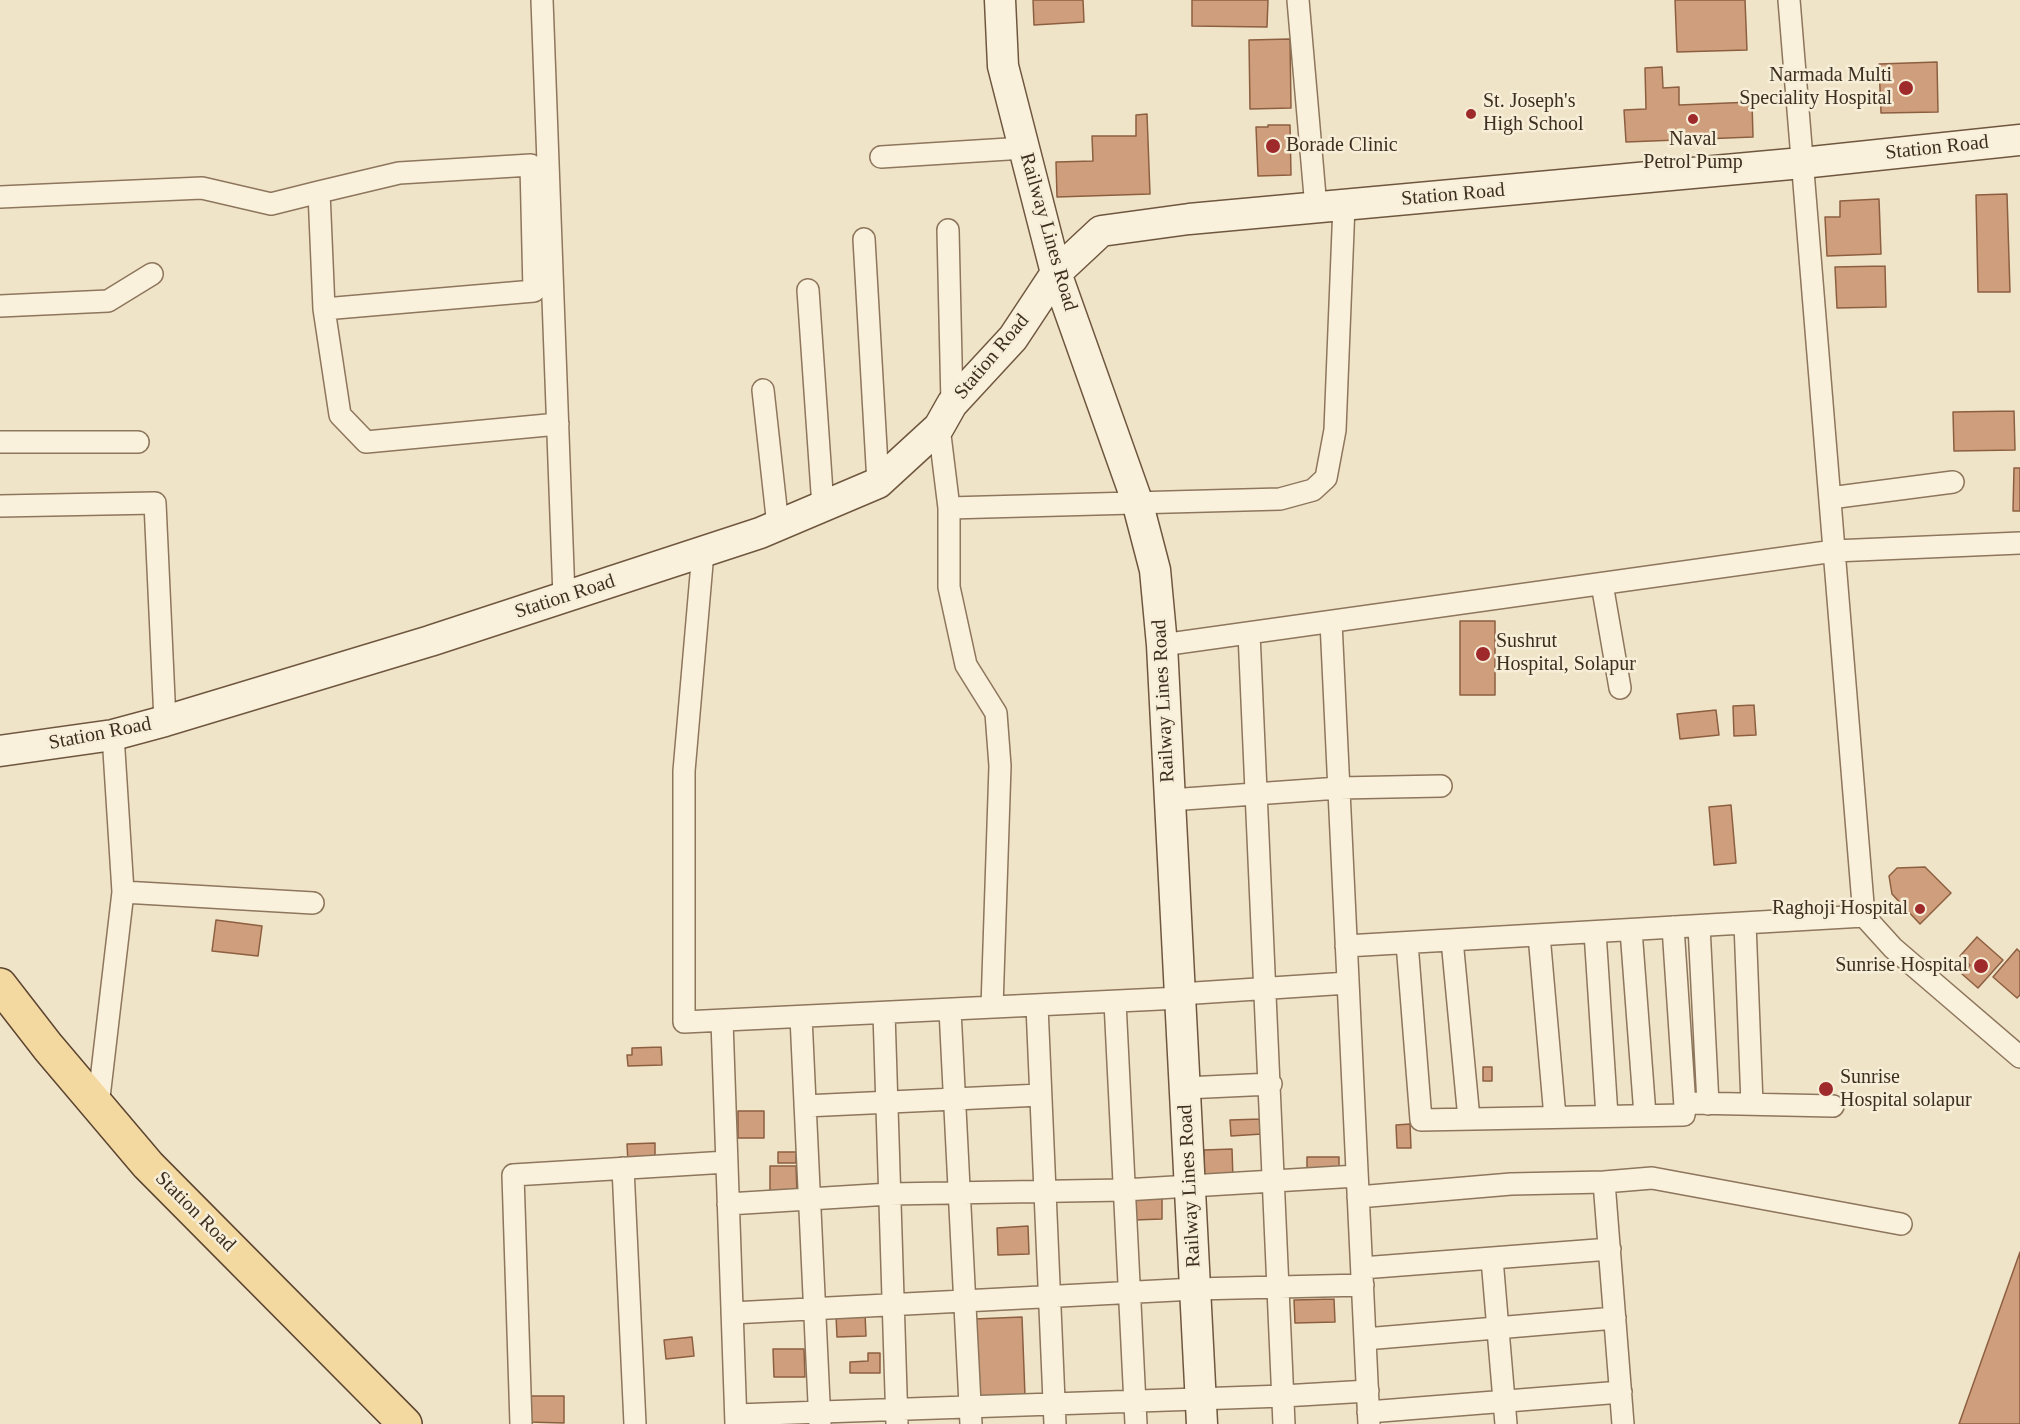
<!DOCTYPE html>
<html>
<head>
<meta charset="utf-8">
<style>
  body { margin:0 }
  canvas { display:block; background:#f0e4c8 }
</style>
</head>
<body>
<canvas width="2020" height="1424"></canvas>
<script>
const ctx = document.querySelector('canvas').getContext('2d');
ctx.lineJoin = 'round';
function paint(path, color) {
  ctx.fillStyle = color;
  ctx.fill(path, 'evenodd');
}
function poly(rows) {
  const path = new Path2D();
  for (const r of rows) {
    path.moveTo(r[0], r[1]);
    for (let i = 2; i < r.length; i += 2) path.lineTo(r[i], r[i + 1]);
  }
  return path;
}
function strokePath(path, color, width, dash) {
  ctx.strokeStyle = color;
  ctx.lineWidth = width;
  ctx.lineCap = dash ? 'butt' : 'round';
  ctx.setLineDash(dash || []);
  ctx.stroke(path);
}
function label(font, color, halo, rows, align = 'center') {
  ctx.font = font + ' "Times New Roman",serif';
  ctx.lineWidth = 5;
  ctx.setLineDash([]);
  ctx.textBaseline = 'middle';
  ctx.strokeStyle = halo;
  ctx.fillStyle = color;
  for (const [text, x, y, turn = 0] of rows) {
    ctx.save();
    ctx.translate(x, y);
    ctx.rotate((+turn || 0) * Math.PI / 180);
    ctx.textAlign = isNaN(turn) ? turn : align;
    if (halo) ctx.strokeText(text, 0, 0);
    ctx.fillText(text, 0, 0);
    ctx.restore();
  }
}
const building = poly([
  [1033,0,1083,0,1084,22,1034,25,1033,0],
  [1192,0,1268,0,1267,27,1192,26,1192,0],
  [1675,0,1745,0,1747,50,1677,52,1675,0],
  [1290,39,1291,108,1250,109,1249,40,1290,39],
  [1937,62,1938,112,1881,113,1879,64,1937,62],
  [1662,67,1663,88,1679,87,1679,105,1752,102,1753,137,1626,142,1624,110,1646,109,1645,68,1662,67],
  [1147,114,1150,194,1057,197,1056,162,1093,161,1092,136,1136,136,1136,115,1147,114],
  [1268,125,1290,125,1291,175,1258,176,1256,127,1268,127,1268,125],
  [2007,194,2010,292,1978,292,1976,195,2007,194],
  [1879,199,1881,254,1827,256,1825,217,1840,217,1840,201,1879,199],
  [1885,266,1886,307,1837,308,1835,267,1885,266],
  [2014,411,2015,450,1954,451,1953,412,2014,411],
  [2014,468,2020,468,2020,511,2013,511,2014,468],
  [1460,621,1495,621,1495,695,1460,695,1460,621],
  [1754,705,1756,735,1734,736,1733,706,1754,705],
  [1716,710,1719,735,1680,739,1677,714,1716,710],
  [1731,805,1736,863,1714,865,1709,807,1731,805],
  [1925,867,1951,893,1920,924,1892,894,1889,876,1897,868,1925,867],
  [216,920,262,926,258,956,212,951,216,920],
  [1977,937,2003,960,1978,988,1962,974,1970,965,1960,956,1977,937],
  [2017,949,2020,952,2020,995,2017,998,1993,977,2017,949],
  [661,1047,662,1065,628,1066,627,1055,632,1055,632,1048,661,1047],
  [1483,1067,1492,1067,1492,1081,1483,1081,1483,1067],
  [738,1111,764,1111,764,1138,738,1138,738,1111],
  [1261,1119,1262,1134,1231,1136,1230,1120,1261,1119],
  [1410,1124,1411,1148,1397,1148,1396,1125,1410,1124],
  [655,1143,655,1162,628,1162,627,1144,655,1143],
  [1232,1149,1233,1179,1204,1175,1204,1150,1232,1149],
  [778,1152,796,1152,796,1163,778,1163,778,1152],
  [1307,1157,1339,1157,1339,1172,1307,1172,1307,1157],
  [770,1166,796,1166,797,1193,770,1193,770,1166],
  [1162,1193,1162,1219,1134,1220,1133,1194,1162,1193],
  [1028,1226,1029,1254,998,1255,997,1228,1028,1226],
  [2020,1252,2020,1424,1959,1424,2020,1252],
  [1334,1299,1335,1322,1295,1323,1294,1300,1334,1299],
  [865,1314,866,1336,837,1337,836,1315,865,1314],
  [1022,1317,1025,1396,977,1398,974,1319,1022,1317],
  [692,1337,694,1356,666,1359,664,1340,692,1337],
  [773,1349,804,1349,805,1377,774,1377,773,1349],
  [868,1353,880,1353,880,1373,850,1373,850,1362,868,1361,868,1353],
  [529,1396,564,1396,564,1423,528,1422,529,1396]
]);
paint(building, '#cf9f7d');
strokePath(building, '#8d5f41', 1.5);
const street = poly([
  [542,0,564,597],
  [1298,0,1316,208],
  [1789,0,1864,916,1893,948,2020,1057],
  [881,157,1024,148],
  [0,197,202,188,271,204,319,192,399,173,531,165,534,291,324,309,319,192],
  [948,230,952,404],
  [864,239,878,483],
  [808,290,823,507],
  [0,306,108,301,152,274],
  [324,309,340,415,366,442,558,424],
  [763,390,778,526],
  [939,427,949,508,949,587,966,665,996,713,1000,766,992,1007],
  [0,442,138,442],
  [1830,498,1953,482],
  [0,506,155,503,165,721],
  [949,508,1280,499,1313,490,1326,478,1335,430,1344,205],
  [703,552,684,771,684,1022,1180,998],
  [1602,584,1620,688],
  [1331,622,1369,1424],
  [1249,633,1284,1424],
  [1162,645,1834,551,2020,543],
  [1170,800,1339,788,1441,786],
  [123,892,313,903],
  [1745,923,1752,1104],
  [1699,926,1708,1104],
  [1673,927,1685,1107],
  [1631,930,1645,1115],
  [1595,932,1607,1116],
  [1539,935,1555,1117],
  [1452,940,1469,1119],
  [1407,943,1421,1120,1684,1115,1685,1107,1693,1103,1833,1106],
  [1346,946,1864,916],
  [1180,994,1348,983],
  [1115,1002,1136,1424],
  [1037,1006,1055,1424],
  [950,1010,971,1424],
  [884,1013,897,1424],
  [801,1017,820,1424],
  [722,1021,736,1424],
  [1185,1088,1271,1084],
  [98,1106,123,892,113,735],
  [805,1106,1040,1095],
  [623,1168,635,1424],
  [1604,1182,1623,1424],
  [1358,1197,1511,1184,1604,1182,1652,1178,1901,1224],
  [728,1204,890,1194,1124,1190,1357,1176],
  [1492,1259,1506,1424],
  [1362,1268,1610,1249],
  [732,1313,1195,1289,1363,1285],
  [1365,1339,1615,1318],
  [1368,1412,1621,1392],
  [736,1415,1283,1396,1368,1391],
  [521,1424,513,1175,727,1162]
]);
const secondary = poly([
  [1000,0,1003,66,1056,273,1137,501,1155,570,1162,645,1202,1424],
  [0,751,113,735,165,721,430,641,760,533,878,483,939,427,952,404,1013,338,1056,273,1101,231,1189,219,1802,163,2020,140]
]);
const primary = poly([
  [0,985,48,1047,148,1165,405,1424]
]);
strokePath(street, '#8d765c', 24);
strokePath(secondary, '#6f573f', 33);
strokePath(primary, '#5b4430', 36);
strokePath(street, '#faf1dc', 21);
strokePath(secondary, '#faf1dc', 30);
strokePath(primary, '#f3d9a0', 33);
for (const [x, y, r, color] of [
  [1906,88,8,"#9e2a2b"],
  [1471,114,6,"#9e2a2b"],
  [1693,119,6,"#9e2a2b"],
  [1273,146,8,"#9e2a2b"],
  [1483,654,8,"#9e2a2b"],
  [1920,909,6,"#9e2a2b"],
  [1981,966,8,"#9e2a2b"],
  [1826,1089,8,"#9e2a2b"]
]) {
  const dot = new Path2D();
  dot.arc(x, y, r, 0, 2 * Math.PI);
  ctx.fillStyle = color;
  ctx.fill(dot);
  strokePath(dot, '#f7eed8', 2);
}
label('20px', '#3d2e20', '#f7eed8', [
  ["Narmada Multi",1892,76,"right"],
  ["Speciality Hospital",1892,99,"right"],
  ["St. Joseph's",1483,102],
  ["High School",1483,125],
  ["Naval",1693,140,"center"],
  ["Petrol Pump",1693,163,"center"],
  ["Borade Clinic",1286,146],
  ["Sushrut",1496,642],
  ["Hospital, Solapur",1496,665],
  ["Raghoji Hospital",1908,909,"right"],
  ["Sunrise Hospital",1968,966,"right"],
  ["Sunrise",1840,1078],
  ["Hospital solapur",1840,1101]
], 'left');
label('20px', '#3d2e20', '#f7eed8', [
  ["Station Road",1937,148,-6],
  ["Station Road",1453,195,-5],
  ["Railway Lines Road",1048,232,74],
  ["Station Road",992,357,-50],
  ["Station Road",565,597,-18],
  ["Railway Lines Road",1164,701,-93],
  ["Station Road",100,734,-11],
  ["Railway Lines Road",1190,1186,-93],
  ["Station Road",195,1212,45]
]);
</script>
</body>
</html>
